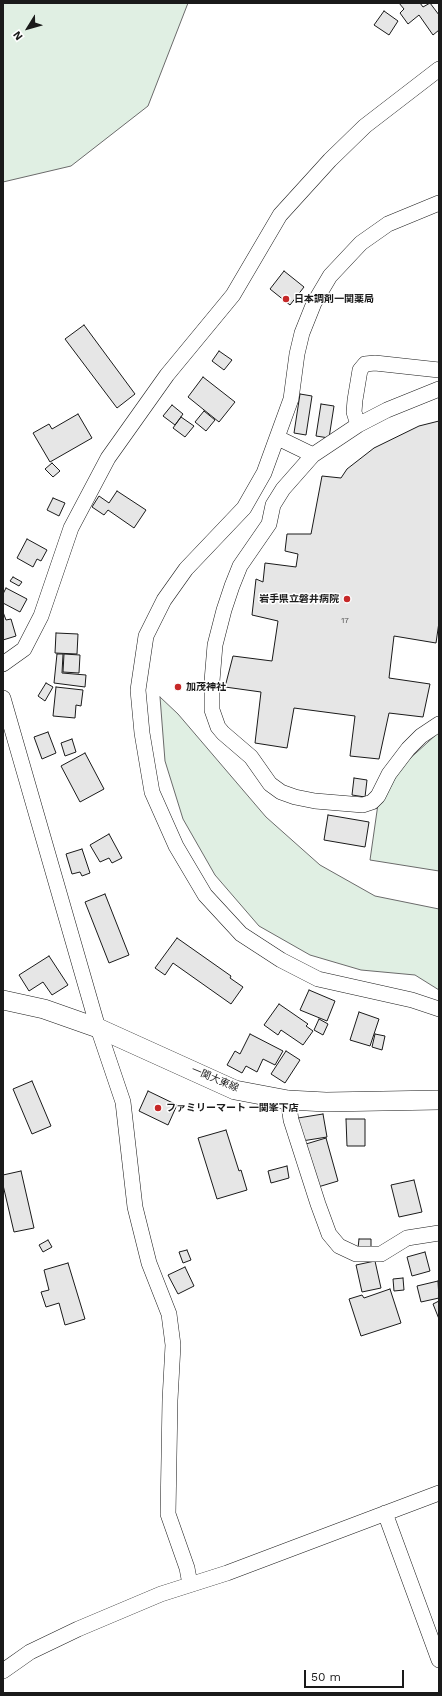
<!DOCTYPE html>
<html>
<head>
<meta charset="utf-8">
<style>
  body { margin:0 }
  #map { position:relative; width:442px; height:1696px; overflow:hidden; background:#fff; font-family:"Work Sans",sans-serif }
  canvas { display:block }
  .frame { position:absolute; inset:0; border:4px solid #1a1a1a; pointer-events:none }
  .north { position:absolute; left:8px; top:8px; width:40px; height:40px; -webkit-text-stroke:3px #fff; paint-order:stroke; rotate:233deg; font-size:11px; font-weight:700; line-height:16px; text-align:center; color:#1a1a1a }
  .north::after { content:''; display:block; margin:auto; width:14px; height:18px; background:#1a1a1a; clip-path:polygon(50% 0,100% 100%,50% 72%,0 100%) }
  .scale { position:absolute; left:304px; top:1670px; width:100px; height:18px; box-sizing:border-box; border:2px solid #1a1a1a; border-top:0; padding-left:5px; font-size:12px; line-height:14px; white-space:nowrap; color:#1a1a1a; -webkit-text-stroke:3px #fff; paint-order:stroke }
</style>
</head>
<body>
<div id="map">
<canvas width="442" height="1696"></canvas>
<div class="frame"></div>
<div class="north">N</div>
<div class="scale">50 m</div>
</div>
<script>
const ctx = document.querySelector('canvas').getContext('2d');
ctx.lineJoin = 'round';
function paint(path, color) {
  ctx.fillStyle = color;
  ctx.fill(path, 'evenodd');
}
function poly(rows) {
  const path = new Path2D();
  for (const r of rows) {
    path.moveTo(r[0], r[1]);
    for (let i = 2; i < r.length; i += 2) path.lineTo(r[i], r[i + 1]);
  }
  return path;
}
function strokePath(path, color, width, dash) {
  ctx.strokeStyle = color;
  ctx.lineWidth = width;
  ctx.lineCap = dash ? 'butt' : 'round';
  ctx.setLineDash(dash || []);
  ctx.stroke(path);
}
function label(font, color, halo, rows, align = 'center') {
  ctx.font = font + ' "Work Sans","Noto Sans JP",sans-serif';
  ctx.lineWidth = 3;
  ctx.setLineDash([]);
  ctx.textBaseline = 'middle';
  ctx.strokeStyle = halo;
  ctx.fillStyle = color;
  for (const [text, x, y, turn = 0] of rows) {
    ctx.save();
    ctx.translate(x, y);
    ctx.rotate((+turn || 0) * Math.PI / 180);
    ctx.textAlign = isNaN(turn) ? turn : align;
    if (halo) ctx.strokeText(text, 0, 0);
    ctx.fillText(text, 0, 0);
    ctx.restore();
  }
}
const green = poly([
  [3,3,188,3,148,106,71,166,3,182,3,3],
  [160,697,178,714,266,817,320,865,375,896,439,909,439,990,415,975,361,970,310,955,259,926,215,875,183,819,165,761,160,697],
  [439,732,439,871,370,860,378,804,405,763,439,732]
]);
paint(green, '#e0efe3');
strokePath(green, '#6a6a6a', 1);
const building = poly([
  [399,3,420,3,423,7,430,3,439,15,439,30,433,35,419,15,408,24,400,13,404,9,399,3],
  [384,11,398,21,389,35,374,25,384,11],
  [284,271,304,287,290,305,270,289,284,271],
  [84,325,135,394,117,408,65,339,84,325],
  [219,351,232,360,224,370,212,361,219,351],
  [203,377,235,402,219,422,188,397,203,377],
  [300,394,312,396,306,435,294,433,300,394],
  [321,404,334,406,329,438,316,436,321,404],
  [172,405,183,414,175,425,163,416,172,405],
  [204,411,215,420,206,431,195,422,204,411],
  [78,414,92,438,50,462,33,433,49,424,52,429,78,414],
  [181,417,194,426,185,437,173,428,181,417],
  [439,421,439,622,436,643,394,636,389,678,430,684,423,717,389,713,379,759,350,756,355,716,294,708,287,748,255,743,261,692,225,687,233,656,272,661,278,621,252,615,256,579,263,582,265,563,296,567,298,554,285,551,287,534,311,534,322,476,341,478,347,469,374,448,419,426,439,421],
  [52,463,60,471,53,477,45,469,52,463],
  [117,491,146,510,134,528,108,510,104,515,92,507,99,496,109,503,117,491],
  [53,498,65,503,59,516,47,510,53,498],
  [27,539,47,550,41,561,37,559,33,567,17,558,27,539],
  [13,577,22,582,19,586,10,581,13,577],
  [6,588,27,599,20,612,3,603,3,594,6,588],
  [3,612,6,620,11,619,16,636,3,640,3,612],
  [56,633,78,634,77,654,55,653,56,633],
  [57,654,63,654,62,673,86,675,85,687,54,683,57,654],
  [64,654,80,655,79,673,63,672,64,654],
  [46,683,53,687,45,701,38,696,46,683],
  [56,687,83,690,81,706,76,705,75,718,53,716,56,687],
  [48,732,56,753,42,759,34,737,48,732],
  [72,739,76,752,65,756,61,743,72,739],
  [85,753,104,789,80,802,61,766,85,753],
  [354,778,367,780,365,797,352,795,354,778],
  [328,815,369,822,365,847,324,840,328,815],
  [109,834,122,858,112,863,109,858,100,862,90,845,109,834],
  [82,849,90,873,82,876,80,872,72,874,66,854,82,849],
  [105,894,129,955,109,963,85,902,105,894],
  [177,938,231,976,230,978,243,987,231,1004,173,963,165,975,155,968,177,938],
  [49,956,68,985,52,995,43,982,29,991,19,975,49,956],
  [309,990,335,1001,327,1021,300,1010,309,990],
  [279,1004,308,1024,306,1026,313,1031,303,1045,281,1030,278,1035,264,1025,279,1004],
  [359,1012,379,1019,370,1046,350,1040,359,1012],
  [319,1019,328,1024,323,1035,314,1030,319,1019],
  [250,1034,283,1051,275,1065,263,1059,257,1072,246,1066,242,1073,227,1065,235,1051,240,1054,250,1034],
  [375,1034,385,1036,382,1050,372,1047,375,1034],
  [286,1051,300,1060,285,1083,271,1074,286,1051],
  [32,1081,51,1126,32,1134,13,1089,32,1081],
  [148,1091,177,1105,168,1125,139,1111,148,1091],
  [323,1114,327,1137,302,1141,298,1118,323,1114],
  [346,1119,365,1119,365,1146,347,1146,346,1119],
  [226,1130,239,1171,241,1170,247,1190,217,1199,198,1138,226,1130],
  [326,1138,338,1181,318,1187,306,1144,326,1138],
  [287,1166,289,1178,271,1183,268,1171,287,1166],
  [21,1171,34,1228,14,1232,3,1185,3,1175,21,1171],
  [414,1180,422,1212,399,1217,391,1185,414,1180],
  [359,1239,371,1239,371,1249,358,1248,359,1239],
  [48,1240,52,1247,43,1252,39,1245,48,1240],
  [187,1250,191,1260,183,1263,179,1252,187,1250],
  [425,1252,430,1271,412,1276,407,1257,425,1252],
  [375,1261,381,1288,362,1292,356,1265,375,1261],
  [68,1263,85,1319,65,1325,59,1303,46,1307,41,1292,49,1290,44,1270,68,1263],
  [185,1267,194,1286,178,1294,168,1275,185,1267],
  [403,1278,404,1290,394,1291,393,1279,403,1278],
  [438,1281,439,1298,421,1302,417,1286,438,1281],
  [390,1289,401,1323,361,1336,349,1299,362,1295,364,1298,390,1289],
  [439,1301,439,1319,433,1304,439,1301]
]);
paint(building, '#e6e6e6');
strokePath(building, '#1a1a1a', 1);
const minor = poly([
  [439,203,388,224,361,243,330,276,314,303,302,333,297,354,291,399,264,473,244,508,186,569,164,600,146,636,138,690,142,733,152,792,176,846,205,895,241,934,281,960,318,979,412,1000,439,1009],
  [439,389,387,410,358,425,313,455,283,489,273,505,269,524,240,566,232,586,224,610,215,645,212,681,212,710,218,727,223,733,251,757,270,784,281,792,295,797,315,801,363,805,372,802,378,796,389,774,408,749,421,736,439,724],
  [358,425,354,412,355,400,360,370,365,364,375,363,439,370],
  [278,438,313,455],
  [3,664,24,649,41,616,71,528,108,458,167,375,233,295,280,215,330,160,365,126,439,69],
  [3,698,98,1028,123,1102,135,1207,149,1263,169,1314,173,1345,170,1400,168,1514,187,1568,190,1584],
  [288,1100,291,1120,318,1204,329,1234,339,1246,356,1254,381,1254,407,1238,439,1233],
  [385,1513,439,1660],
  [3,1671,30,1652,78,1629,161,1594,227,1573,439,1493]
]);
const major = poly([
  [3,1000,44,1009,98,1028,235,1090,288,1100,326,1102,439,1100]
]);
strokePath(minor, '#1a1a1a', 16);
strokePath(major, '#1a1a1a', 20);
strokePath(minor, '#fff', 15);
strokePath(major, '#fff', 19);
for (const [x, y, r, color] of [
  [286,299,4,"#c62828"],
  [347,599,4,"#c62828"],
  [178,687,4,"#c62828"],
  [158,1108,4,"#c62828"]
]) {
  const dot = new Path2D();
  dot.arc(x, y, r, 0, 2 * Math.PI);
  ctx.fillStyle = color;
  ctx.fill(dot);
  strokePath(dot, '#fff', 1.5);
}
label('8px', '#4d4d4d', null, [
  ["17",345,621]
]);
label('bold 10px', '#1a1a1a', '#fff', [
  ["日本調剤一関薬局",294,299],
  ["岩手県立磐井病院",339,599,"right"],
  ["加茂神社",186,687],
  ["ファミリーマート 一関峯下店",166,1108]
], 'left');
label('10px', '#1a1a1a', '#fff', [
  ["一関大東線",215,1079,23]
]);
</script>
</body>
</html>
